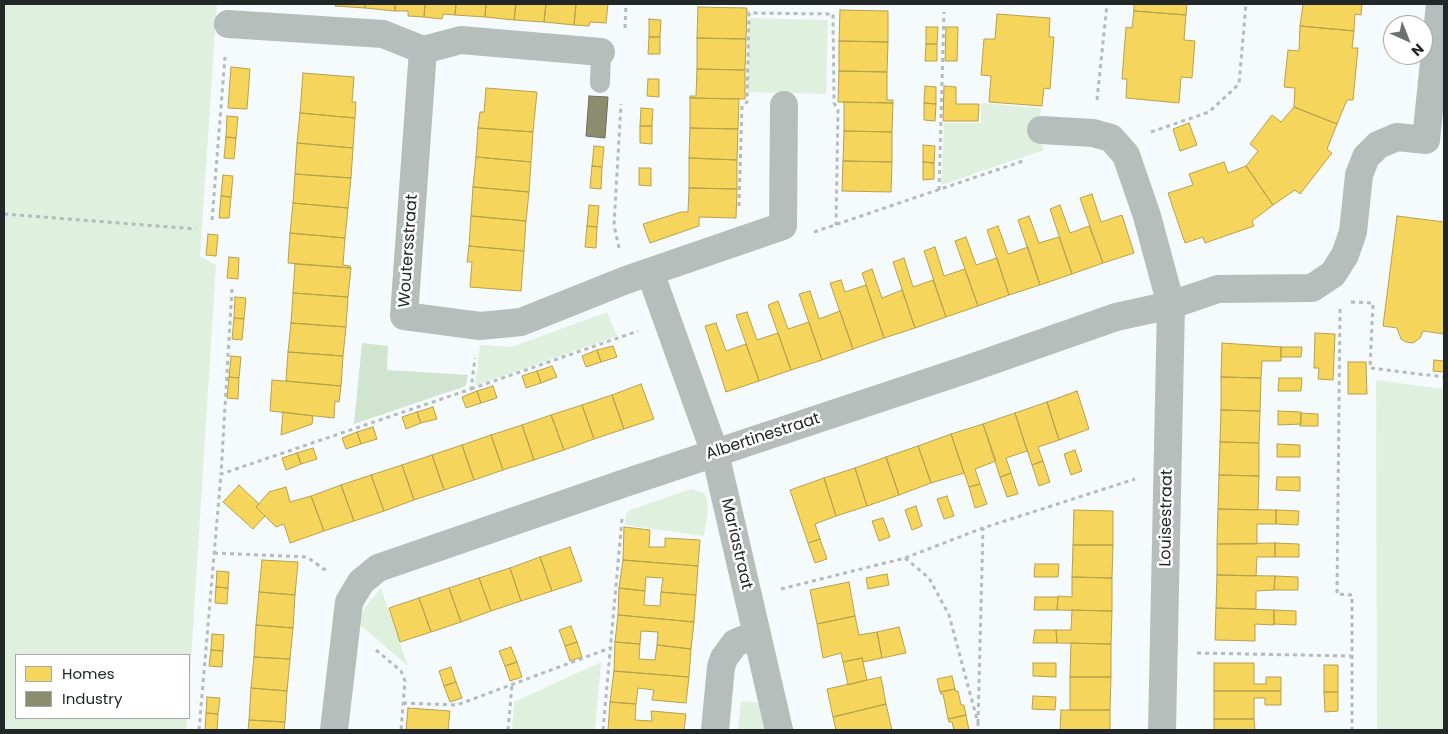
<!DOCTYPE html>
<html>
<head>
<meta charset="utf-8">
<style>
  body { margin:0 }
  #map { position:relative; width:1448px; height:734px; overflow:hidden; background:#f5fbfc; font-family:Poppins,sans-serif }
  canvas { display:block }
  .frame { position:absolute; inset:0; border:5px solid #222828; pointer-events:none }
  .legend { position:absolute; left:15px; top:654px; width:175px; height:65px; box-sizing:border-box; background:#fff; border:1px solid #a7a9a9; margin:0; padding:6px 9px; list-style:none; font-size:15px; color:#222828 }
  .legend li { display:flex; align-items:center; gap:10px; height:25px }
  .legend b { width:25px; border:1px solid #a7a9a9 }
  .north { position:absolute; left:1383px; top:15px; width:50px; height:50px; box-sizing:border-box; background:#fff; border:1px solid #a7a9a9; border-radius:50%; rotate:136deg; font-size:14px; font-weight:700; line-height:20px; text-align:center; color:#222828 }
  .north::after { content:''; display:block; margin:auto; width:18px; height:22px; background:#6c7272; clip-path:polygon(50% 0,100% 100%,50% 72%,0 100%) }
</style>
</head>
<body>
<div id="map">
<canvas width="1448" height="734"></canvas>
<div class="frame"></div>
<ul class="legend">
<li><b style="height:14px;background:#f6d55c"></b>Homes</li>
<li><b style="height:14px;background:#8c8c6e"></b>Industry</li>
</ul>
<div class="north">N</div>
</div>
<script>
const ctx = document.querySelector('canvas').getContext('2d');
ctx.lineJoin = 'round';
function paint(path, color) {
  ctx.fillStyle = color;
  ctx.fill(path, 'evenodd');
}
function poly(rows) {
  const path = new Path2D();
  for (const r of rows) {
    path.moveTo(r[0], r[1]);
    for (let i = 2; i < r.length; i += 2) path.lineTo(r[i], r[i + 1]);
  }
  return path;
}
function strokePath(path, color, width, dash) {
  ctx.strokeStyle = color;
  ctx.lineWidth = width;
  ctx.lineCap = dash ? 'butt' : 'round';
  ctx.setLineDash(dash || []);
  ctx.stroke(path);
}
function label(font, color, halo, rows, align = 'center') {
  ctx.font = font + ' Poppins,sans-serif';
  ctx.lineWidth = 5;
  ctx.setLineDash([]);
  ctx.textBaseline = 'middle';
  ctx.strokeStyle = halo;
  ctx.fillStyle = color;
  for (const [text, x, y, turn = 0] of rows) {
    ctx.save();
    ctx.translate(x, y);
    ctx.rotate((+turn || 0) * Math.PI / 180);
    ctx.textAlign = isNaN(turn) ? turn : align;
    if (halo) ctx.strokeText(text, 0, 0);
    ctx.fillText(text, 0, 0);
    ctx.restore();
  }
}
paint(poly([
  [4,4,217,4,200,256,216,265,189,692,189,655,16,655,16,718,187,718,186,730,4,730],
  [749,18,828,20,826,94,747,92],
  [981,103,1041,108,1038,132,1044,150,941,185,944,123,981,123],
  [607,312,617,336,475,386,480,345,512,347],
  [1376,380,1444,389,1444,730,1377,730],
  [691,489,704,493,707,500,708,511,704,536,625,525,626,514,630,510],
  [381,588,408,666,360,625,361,615,366,606],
  [601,662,595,730,512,730,514,702],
  [741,701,766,703,772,730,738,730]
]), '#dff1de');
paint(poly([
  [362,343,388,346,387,370,468,375,466,386,354,424]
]), '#d1e4cf');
const homes = poly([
  [336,4,365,4,365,8,335,6,336,4],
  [365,4,395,4,395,11,365,8,365,4],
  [395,4,425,4,424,17,408,16,408,11,395,11,395,4],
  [425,4,456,4,455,15,443,14,442,19,424,17,425,4],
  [456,4,486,4,485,17,455,15,456,4],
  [486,4,516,4,514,20,485,17,486,4],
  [516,4,546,4,544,22,514,20,516,4],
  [546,4,576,4,574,25,544,22,546,4],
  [576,4,608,4,606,23,590,22,589,26,574,25,576,4],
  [1134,4,1187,4,1186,15,1134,11,1134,4],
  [1303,4,1362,4,1361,15,1355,14,1354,31,1300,26,1303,4],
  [698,7,747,8,746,39,697,38,698,7],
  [840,10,888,11,888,42,839,41,840,10],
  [1134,11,1186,15,1184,40,1195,41,1192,78,1181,77,1179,103,1126,98,1127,79,1122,79,1126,27,1132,28,1134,11],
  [997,14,1050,18,1049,37,1054,37,1050,89,1044,88,1042,106,989,102,991,76,981,75,984,39,995,39,997,14],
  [649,19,661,20,660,37,649,37,649,19],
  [1300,26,1354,31,1352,48,1358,48,1353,100,1347,100,1337,124,1294,107,1295,88,1284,87,1288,50,1299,51,1300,26],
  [926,27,938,27,937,44,926,44,926,27],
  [946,27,958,27,957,61,945,61,946,27],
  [649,37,660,37,660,54,648,54,649,37],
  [697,38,746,39,745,70,697,69,697,38],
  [839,41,888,42,887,72,839,71,839,41],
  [926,44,937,44,937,61,925,61,926,44],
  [231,67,250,69,247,109,228,108,231,67],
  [697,69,745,70,745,99,690,98,690,96,696,96,697,69],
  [839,71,887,72,887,100,893,100,893,103,838,102,839,71],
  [303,73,354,77,352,102,356,102,355,118,300,113,303,73],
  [648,79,659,79,659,97,647,96,648,79],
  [925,86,936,87,936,104,924,103,925,86],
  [944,86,956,87,956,104,979,104,978,121,943,121,944,86],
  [486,88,537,92,533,132,478,128,480,112,484,112,486,88],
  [690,98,739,99,738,129,690,128,690,98],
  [844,102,893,103,892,132,844,131,844,102],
  [924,103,936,104,935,121,924,120,924,103],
  [1294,107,1337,124,1327,149,1332,153,1300,194,1295,190,1273,205,1246,166,1258,151,1250,144,1272,115,1281,122,1294,107],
  [641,108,653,109,652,126,640,126,641,108],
  [300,113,355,118,353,148,297,143,300,113],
  [227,116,238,117,236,138,226,137,227,116],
  [1189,123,1197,145,1180,151,1173,129,1189,123],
  [640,126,652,126,652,144,640,143,640,126],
  [478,128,533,132,531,162,476,157,478,128],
  [690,128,738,129,737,160,689,158,690,128],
  [844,131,892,132,892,162,843,161,844,131],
  [226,137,236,138,234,159,224,158,226,137],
  [297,143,353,148,351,178,295,174,297,143],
  [923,145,935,146,934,163,923,162,923,145],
  [594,146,604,147,602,167,592,166,594,146],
  [476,157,531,162,529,192,473,187,476,157],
  [689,158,737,160,737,189,689,188,689,158],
  [843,161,892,162,891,192,842,191,843,161],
  [923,162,934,163,934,179,923,180,923,162],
  [1224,162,1228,173,1246,166,1273,205,1252,221,1254,226,1205,243,1203,237,1185,243,1168,193,1193,185,1189,174,1224,162],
  [592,166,602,167,601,189,590,188,592,166],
  [639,168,651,168,651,186,639,185,639,168],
  [295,174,351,178,348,208,293,203,295,174],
  [223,175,233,176,231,197,221,196,223,175],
  [473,187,529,192,526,221,471,216,473,187],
  [689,188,737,189,736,218,699,217,699,226,650,243,643,224,681,212,688,212,689,188],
  [1092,194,1101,222,1122,215,1134,253,1103,263,1080,198,1092,194],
  [221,196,231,197,229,218,219,218,221,196],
  [293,203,348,208,345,238,290,233,293,203],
  [589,205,599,206,597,227,587,226,589,205],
  [1060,205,1070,233,1089,226,1103,263,1072,274,1050,209,1060,205],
  [471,216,526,221,524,251,469,246,471,216],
  [1029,216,1039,243,1059,237,1072,274,1040,285,1018,220,1029,216],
  [1397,216,1444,222,1444,334,1423,331,1420,338,1413,343,1406,342,1401,339,1397,328,1383,326,1397,216],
  [587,226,597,227,596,248,585,247,587,226],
  [998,226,1008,254,1028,247,1040,285,1009,295,987,230,998,226],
  [290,233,345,238,343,265,350,266,351,268,288,263,290,233],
  [208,234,218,235,216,256,206,255,208,234],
  [966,237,976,265,997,258,1009,295,978,306,955,241,966,237],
  [469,246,524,251,521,291,470,287,472,262,467,262,469,246],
  [935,247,944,276,965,269,978,306,946,317,924,251,935,247],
  [229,257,239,258,238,279,227,278,229,257],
  [904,258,913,287,933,280,946,317,915,328,893,262,904,258],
  [295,264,351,268,348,297,293,293,295,264],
  [872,269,882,298,902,290,915,328,884,338,862,273,872,269],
  [841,280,845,292,866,285,884,338,853,349,830,283,841,280],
  [810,291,819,319,840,311,853,349,822,360,799,294,810,291],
  [293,293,348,297,346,327,291,323,293,293],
  [235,297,246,298,244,319,234,318,235,297],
  [778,301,788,329,809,322,822,360,791,370,768,305,778,301],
  [747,312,757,340,778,333,791,370,759,381,736,315,747,312],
  [234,318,244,319,242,340,232,339,234,318],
  [291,323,346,327,343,356,288,352,291,323],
  [716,323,726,351,746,344,759,381,726,392,705,326,716,323],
  [1315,333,1335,334,1333,380,1318,379,1319,368,1314,368,1315,333],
  [1222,343,1281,347,1281,361,1262,361,1261,378,1221,377,1222,343],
  [613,346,617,357,601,362,597,350,613,346],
  [1281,347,1302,347,1301,357,1281,357,1281,347],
  [597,350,601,362,586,367,582,356,597,350],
  [288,352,343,356,341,386,286,381,288,352],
  [231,356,241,357,239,378,229,377,231,356],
  [1434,360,1444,361,1444,372,1433,371,1434,360],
  [1348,362,1366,362,1367,394,1348,394,1348,362],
  [552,366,557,377,541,383,537,371,552,366],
  [537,371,541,383,526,388,522,376,537,371],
  [229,377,239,378,238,399,227,398,229,377],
  [1221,377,1261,378,1260,411,1221,410,1221,377],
  [1279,378,1302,378,1301,391,1278,391,1279,378],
  [272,380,341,386,339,402,335,401,334,418,270,411,272,380],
  [641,384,654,419,624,429,612,395,641,384],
  [493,386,497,398,481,403,477,391,493,386],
  [477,391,481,403,466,408,462,397,477,391],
  [1077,391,1089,429,1059,440,1047,402,1077,391],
  [612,395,624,429,594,439,582,405,612,395],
  [1047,402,1059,440,1038,447,1043,461,1032,465,1015,413,1047,402],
  [582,405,594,439,564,450,551,415,582,405],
  [433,407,437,419,421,423,417,412,433,407],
  [1221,410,1260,411,1259,443,1220,442,1221,410],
  [1278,411,1301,412,1301,424,1278,425,1278,411],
  [283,412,313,416,312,424,281,435,283,412],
  [417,412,421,423,406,429,402,417,417,412],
  [1015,413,1027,451,1006,458,1011,473,1000,477,983,424,1015,413],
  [1301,413,1318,414,1318,426,1300,426,1301,413],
  [551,415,564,450,534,460,522,425,551,415],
  [983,424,996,461,975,469,980,484,969,487,951,434,983,424],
  [522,425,534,460,503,470,491,435,522,425],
  [373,427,377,439,361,444,357,432,373,427],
  [357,432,361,444,346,449,342,438,357,432],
  [951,434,964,473,931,483,918,446,951,434],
  [491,435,503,470,474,480,462,445,491,435],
  [1220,442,1259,443,1259,476,1219,475,1220,442],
  [1277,444,1300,445,1300,457,1277,457,1277,444],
  [462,445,474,480,444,490,432,455,462,445],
  [918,446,931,483,899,495,886,457,918,446],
  [313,448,317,459,301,464,297,453,313,448],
  [1075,450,1082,471,1071,475,1064,454,1075,450],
  [297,453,301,464,286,470,282,458,297,453],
  [432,455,444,490,414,500,402,465,432,455],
  [886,457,899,495,867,506,855,468,886,457],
  [1043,461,1050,482,1039,486,1032,465,1043,461],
  [402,465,414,500,384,511,371,475,402,465],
  [855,468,867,506,836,516,824,478,855,468],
  [1011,473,1018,494,1007,497,1000,477,1011,473],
  [371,475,384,511,354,521,341,485,371,475],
  [1219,475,1259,476,1258,510,1218,509,1219,475],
  [1277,477,1300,477,1300,491,1276,490,1277,477],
  [824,478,836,516,815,524,820,539,808,543,790,490,824,478],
  [980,484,987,504,975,508,969,487,980,484],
  [239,485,259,504,256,507,265,516,253,529,223,502,239,485],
  [341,485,354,521,324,531,311,496,341,485],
  [286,487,290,502,311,496,324,531,290,543,284,524,276,527,256,507,269,492,286,487],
  [947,496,954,516,944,519,937,499,947,496],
  [916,506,922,526,912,530,905,510,916,506],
  [1218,509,1276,510,1276,524,1257,524,1257,544,1217,544,1218,509],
  [1074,510,1113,511,1113,545,1073,545,1074,510],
  [1276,510,1299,511,1298,525,1276,524,1276,510],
  [883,518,890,537,879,541,872,521,883,518],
  [624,527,650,530,649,547,665,547,665,538,700,540,698,566,623,560,624,527],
  [820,539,827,559,815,563,808,543,820,539],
  [1275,543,1275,557,1257,557,1256,576,1217,575,1217,544,1275,543],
  [1275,543,1299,544,1299,557,1275,557,1275,543],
  [1073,545,1113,545,1112,578,1072,577,1073,545],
  [570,547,582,581,552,591,540,557,570,547],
  [540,557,552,591,521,601,510,568,540,557],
  [262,560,298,562,295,595,259,592,262,560],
  [623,560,698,566,696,595,661,592,663,578,646,577,645,591,619,588,623,560],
  [1035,564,1059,564,1058,577,1034,577,1035,564],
  [510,568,521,601,491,611,479,578,510,568],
  [217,571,229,572,228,588,216,587,217,571],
  [887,574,889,585,868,589,866,578,887,574],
  [1217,575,1275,576,1274,590,1256,591,1256,609,1216,608,1217,575],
  [1275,576,1298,577,1298,590,1274,590,1275,576],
  [1072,577,1112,578,1112,611,1057,610,1058,596,1072,597,1072,577],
  [479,578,491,611,461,622,449,588,479,578],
  [849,582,855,616,817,624,810,590,849,582],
  [216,587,228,588,227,604,215,603,216,587],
  [449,588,461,622,431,632,419,598,449,588],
  [619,588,645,591,644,605,660,606,661,592,696,595,694,622,618,615,619,588],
  [259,592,295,595,293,628,256,625,259,592],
  [1035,597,1058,597,1057,610,1034,610,1035,597],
  [419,598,431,632,400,642,389,608,419,598],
  [1216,608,1274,610,1274,625,1255,624,1255,641,1215,640,1216,608],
  [1072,610,1112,611,1111,644,1057,643,1056,630,1071,630,1072,610],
  [1274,610,1296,611,1296,625,1274,624,1274,610],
  [618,615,694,622,691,649,657,645,658,632,641,631,640,644,615,642,618,615],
  [855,616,859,635,877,632,882,658,863,662,862,658,843,662,841,653,823,658,817,624,855,616],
  [256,625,293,628,290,659,254,657,256,625],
  [571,626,577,642,565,646,559,630,571,626],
  [899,627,906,653,882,658,877,632,899,627],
  [1035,630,1056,630,1057,643,1033,643,1035,630],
  [212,634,224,635,223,651,211,650,212,634],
  [577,642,582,657,570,661,565,646,577,642],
  [615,642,640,644,639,659,655,660,657,645,691,649,689,677,614,671,615,642],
  [1071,643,1111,644,1111,677,1070,677,1071,643],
  [511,647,517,662,505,666,499,651,511,647],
  [211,650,223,651,222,667,209,666,211,650],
  [254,657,290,659,287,691,251,688,254,657],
  [862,658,867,680,848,685,843,662,862,658],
  [517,662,522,677,510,681,505,666,517,662],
  [1033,663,1056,663,1056,677,1033,676,1033,663],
  [1214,663,1254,663,1254,684,1266,684,1266,677,1281,677,1281,691,1214,691,1214,663],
  [1324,665,1338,665,1338,692,1324,692,1324,665],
  [451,667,456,682,444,686,439,671,451,667],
  [614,671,689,677,686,703,652,700,654,690,638,688,636,704,610,702,614,671],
  [952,676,955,689,940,692,937,679,952,676],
  [881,677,886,704,833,717,827,689,881,677],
  [1070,677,1111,677,1110,710,1070,710,1070,677],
  [456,682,462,698,450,702,444,686,456,682],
  [251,688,287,691,285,722,249,720,251,688],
  [955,689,955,691,958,691,961,705,964,705,966,715,948,719,943,694,941,694,940,692,955,689],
  [1214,691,1281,691,1281,705,1265,705,1265,698,1254,698,1254,719,1214,719,1214,691],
  [1324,692,1338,692,1338,711,1325,712,1324,692],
  [1033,696,1056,697,1055,710,1032,709,1033,696],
  [207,697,220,698,218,714,206,713,207,697],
  [610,702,636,704,635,720,652,721,651,711,686,714,684,730,608,730,610,702],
  [886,704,892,730,836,730,833,717,886,704],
  [408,708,450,711,448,730,406,730,408,708],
  [1061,710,1110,710,1110,730,1060,730,1061,710],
  [206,713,218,714,217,730,205,730,206,713],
  [966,715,969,730,954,730,952,722,949,722,948,719,966,715],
  [1214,719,1254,719,1255,730,1214,730,1214,719],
  [249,720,285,722,284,730,248,730,249,720]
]);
paint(homes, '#f6d55c');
strokePath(homes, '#b6a14c', 1);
const industry = poly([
  [589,96,608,97,605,138,586,136,589,96]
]);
paint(industry, '#8c8c6e');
strokePath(industry, '#6c6e59', 1);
strokePath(poly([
  [625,28,626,4],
  [1097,100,1107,4],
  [1151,132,1209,112,1239,84,1246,4],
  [939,190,944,12],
  [739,206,742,106,747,102,749,13,833,14,834,103,838,110,836,225],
  [4,214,196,229],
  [212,220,225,57],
  [814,232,1026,160],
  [619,248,614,225,621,104],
  [232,289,221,474,471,389,475,358],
  [1351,302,1373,303,1370,368,1444,377],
  [1340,309,1337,594,1352,595,1352,730],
  [471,389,638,331],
  [214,553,307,557,328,572],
  [905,558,929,578,949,615,978,723,978,730],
  [781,589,905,558,983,528,1135,479],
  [376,650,401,671,405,681,401,730],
  [1197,653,1351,656],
  [403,703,457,705,610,648],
  [978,723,983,528],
  [199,730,221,474],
  [508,730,512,685],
  [603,730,622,519]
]), '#b5bbbb', 3, [4, 4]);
strokePath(poly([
  [600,83,601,52]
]), '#b5bebb', 20);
strokePath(poly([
  [228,24,383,34,423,50,461,40,601,52],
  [423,50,404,316,480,326,521,322,626,280,783,226,784,105],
  [1041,130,1093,133,1111,138,1126,155,1147,216,1171,305,1162,730],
  [650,272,715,453,779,730],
  [334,730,349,602,361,582,378,568,625,483,968,369,1116,317,1171,305,1218,289,1312,288,1333,274,1345,255,1353,232,1359,175,1366,157,1378,145,1397,137,1426,140,1440,4],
  [715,730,721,667,724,658,735,643,757,634]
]), '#b5bebb', 28);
label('16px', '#222828', '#fff', [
  ["Woutersstraat",409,251,-86],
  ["Albertinestraat",763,437,-18],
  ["Louisestraat",1167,518,-89],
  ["Mariastraat",736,544,77]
]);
</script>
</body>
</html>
